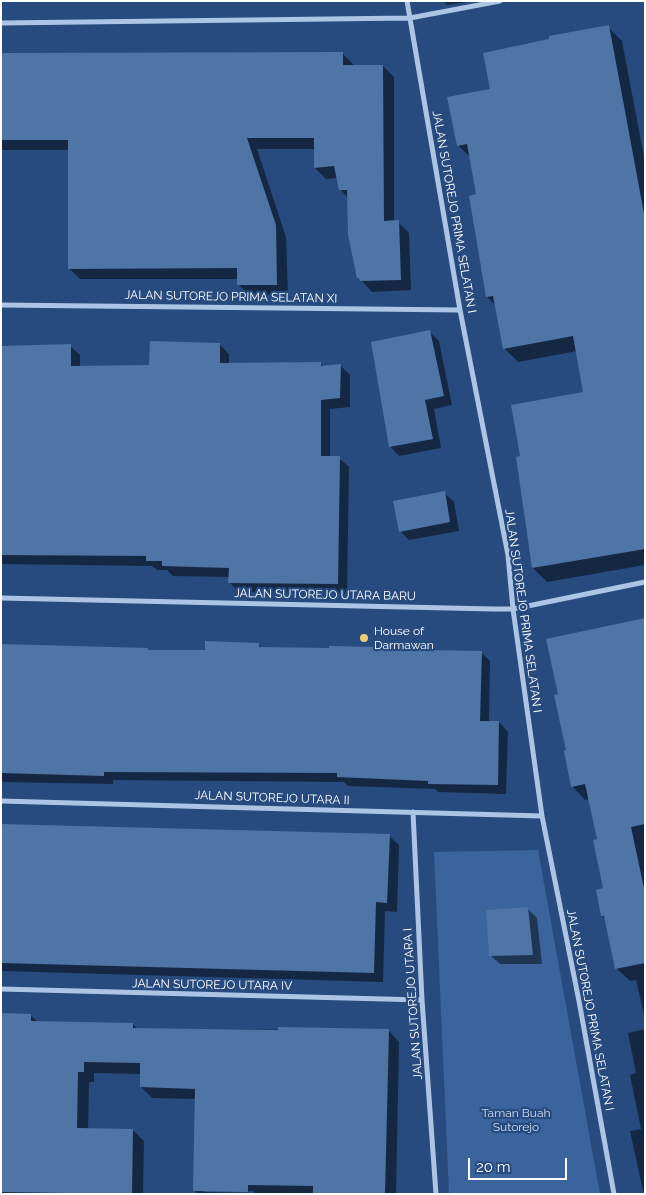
<!DOCTYPE html>
<html>
<head>
<meta charset="utf-8">
<style>
  body { margin:0 }
  #map { position:relative; width:646px; height:1195px; overflow:hidden; background:#274b7e; font-family:Raleway,sans-serif }
  canvas { display:block }
  .frame { position:absolute; inset:0; border:2px solid #fff; pointer-events:none }
  .scale { position:absolute; left:468px; top:1158px; width:99px; height:22px; box-sizing:border-box; border:2px solid #fff; border-top:0; padding-left:6px; font-size:15px; line-height:18px; white-space:nowrap; color:#fff; -webkit-text-stroke:4px #274b7e; paint-order:stroke }
</style>
</head>
<body>
<div id="map">
<canvas width="646" height="1195"></canvas>
<div class="frame"></div>
<div class="scale">20 m</div>
</div>
<script>
const ctx = document.querySelector('canvas').getContext('2d');
ctx.lineJoin = 'round';
function paint(path, color) {
  ctx.fillStyle = color;
  ctx.fill(path, 'evenodd');
}
function poly(rows) {
  const path = new Path2D();
  for (const r of rows) {
    path.moveTo(r[0], r[1]);
    for (let i = 2; i < r.length; i += 2) path.lineTo(r[i], r[i + 1]);
  }
  return path;
}
function strokePath(path, color, width, dash) {
  ctx.strokeStyle = color;
  ctx.lineWidth = width;
  ctx.lineCap = dash ? 'butt' : 'round';
  ctx.setLineDash(dash || []);
  ctx.stroke(path);
}
function label(font, color, halo, rows, align = 'center') {
  ctx.font = font + ' Raleway,sans-serif';
  ctx.lineWidth = 4.5;
  ctx.setLineDash([]);
  ctx.textBaseline = 'middle';
  ctx.strokeStyle = halo;
  ctx.fillStyle = color;
  for (const [text, x, y, turn = 0] of rows) {
    ctx.save();
    ctx.translate(x, y);
    ctx.rotate((+turn || 0) * Math.PI / 180);
    ctx.textAlign = isNaN(turn) ? turn : align;
    if (halo) ctx.strokeText(text, 0, 0);
    ctx.fillText(text, 0, 0);
    ctx.restore();
  }
}
paint(poly([
  [538,850,600,1194,449,1194,434,852]
]), '#3a649b');
paint(poly([
  [443,1,473,1,447,5],
  [608,27,622,41,645,162,645,565,547,582,533,568,522,457,584,393,577,351,518,362,504,348,496,306,487,297,477,195,471,158,458,145,491,90],
  [342,53,353,64,353,66,383,66,394,77,394,222,398,222,409,233,411,290,372,292,361,280,348,198,340,189,337,178,326,179,315,168,315,149,257,149,286,237,288,295,249,295,238,284,238,279,80,279,69,268,69,150,1,150,1,54],
  [429,331,439,341,452,405,434,409,441,448,399,456,390,446],
  [219,344,229,354,229,364,320,363,324,367,340,365,350,375,350,407,330,409,330,458,339,458,349,467,347,594,239,592,230,583,230,577,173,576,167,570,157,570,152,566,1,564,1,348,70,346,80,355,80,367,151,366],
  [444,493,454,502,459,531,409,540,400,531],
  [645,621,645,1019,636,980,630,981,616,968,606,919,602,916,605,889,598,840,590,799,585,800,572,786,559,695],
  [258,644,262,648,331,649,376,648,379,651,481,652,490,661,489,722,499,722,508,732,506,794,438,792,435,789,348,786,344,782,113,780,113,784,1,782,1,646,147,649,149,651,206,651],
  [1,825,389,836,399,845,397,912,385,911,383,982,1,971],
  [527,908,537,918,542,964,500,964,490,955],
  [1,1014,30,1015,38,1022,132,1024,138,1029,388,1030,399,1042,396,1194,198,1194,194,1190,196,1099,152,1098,141,1087,141,1074,94,1073,94,1082,89,1082,88,1129,133,1130,144,1141,143,1194,1,1194],
  [204,1190,254,1191,254,1193,204,1192],
  [645,1029,645,1193,643,1191,630,1131,641,1129,630,1075,636,1073,628,1033]
]), '#0007');
paint(poly([
  [609,25,645,219,645,549,532,568,516,457,520,456,511,405,583,392,573,336,503,349,493,296,486,297,478,249,469,196,476,194,467,144,457,146,447,97,490,89,483,53,549,39,549,36],
  [343,52,343,65,383,65,384,221,399,220,401,280,360,281,359,278,357,278,348,235,347,190,339,190,334,166,314,168,314,138,247,138,276,225,277,285,237,285,237,268,68,269,68,140,1,140,1,53],
  [430,330,444,396,425,400,433,439,389,447,371,342],
  [150,341,220,343,220,363,321,362,321,366,341,364,340,398,321,400,321,456,340,456,338,584,228,583,229,568,162,566,162,561,146,561,146,556,1,555,1,346,71,344,71,366,149,365],
  [445,491,450,522,399,532,393,501],
  [645,618,645,824,631,827,645,893,645,963,615,969,604,916,601,916,596,890,603,888,593,840,597,839,585,784,571,787,564,751,566,750,554,695,558,694,546,639],
  [205,641,259,643,259,647,329,648,329,646,376,647,376,649,482,651,480,721,499,721,498,785,428,784,428,781,337,777,337,773,104,772,104,776,1,773,1,644,148,648,148,650,205,650],
  [1,824,390,834,387,903,376,902,374,973,1,963],
  [528,907,533,955,489,956,486,910],
  [1,1013,31,1014,31,1021,133,1023,133,1028,278,1030,278,1027,389,1029,385,1194,313,1194,313,1186,248,1185,248,1192,193,1191,195,1089,140,1087,140,1063,84,1062,84,1072,78,1072,77,1128,133,1129,132,1194,1,1192]
]), '#4f74a6');
strokePath(poly([
  [407,1,460,310,508,555,513,609,542,816,579,1001,614,1194],
  [1,23,410,18,500,1],
  [1,305,460,310],
  [1,598,493,609,513,609,645,582],
  [1,801,542,816],
  [413,812,422,1000,436,1194],
  [1,989,422,1000]
]), '#adc5e5', 5);
for (const [x, y, r, color] of [
  [364,638,5,"#edcc72"]
]) {
  const dot = new Path2D();
  dot.arc(x, y, r, 0, 2 * Math.PI);
  ctx.fillStyle = color;
  ctx.fill(dot);
  strokePath(dot, '#274b7e', 2);
}
label('12px', '#fff', '#274b7e', [
  ["JALAN SUTOREJO PRIMA SELATAN I",454,212,80],
  ["JALAN SUTOREJO PRIMA SELATAN XI",231,297,1],
  ["JALAN SUTOREJO UTARA BARU",325,595,1],
  ["JALAN SUTOREJO PRIMA SELATAN I",523,611,82],
  ["JALAN SUTOREJO UTARA II",272,798,2],
  ["JALAN SUTOREJO UTARA IV",212,985,1],
  ["JALAN SUTOREJO UTARA I",413,1004,-94],
  ["JALAN SUTOREJO PRIMA SELATAN I",590,1010,79]
]);
label('12px', '#fff', '#274b7e', [
  ["House of",374,631],
  ["Darmawan",374,645]
], 'left');
label('12px', '#cfdff4', '#274b7e', [
  ["Taman Buah",516,1113],
  ["Sutorejo",516,1127]
]);
</script>
</body>
</html>
